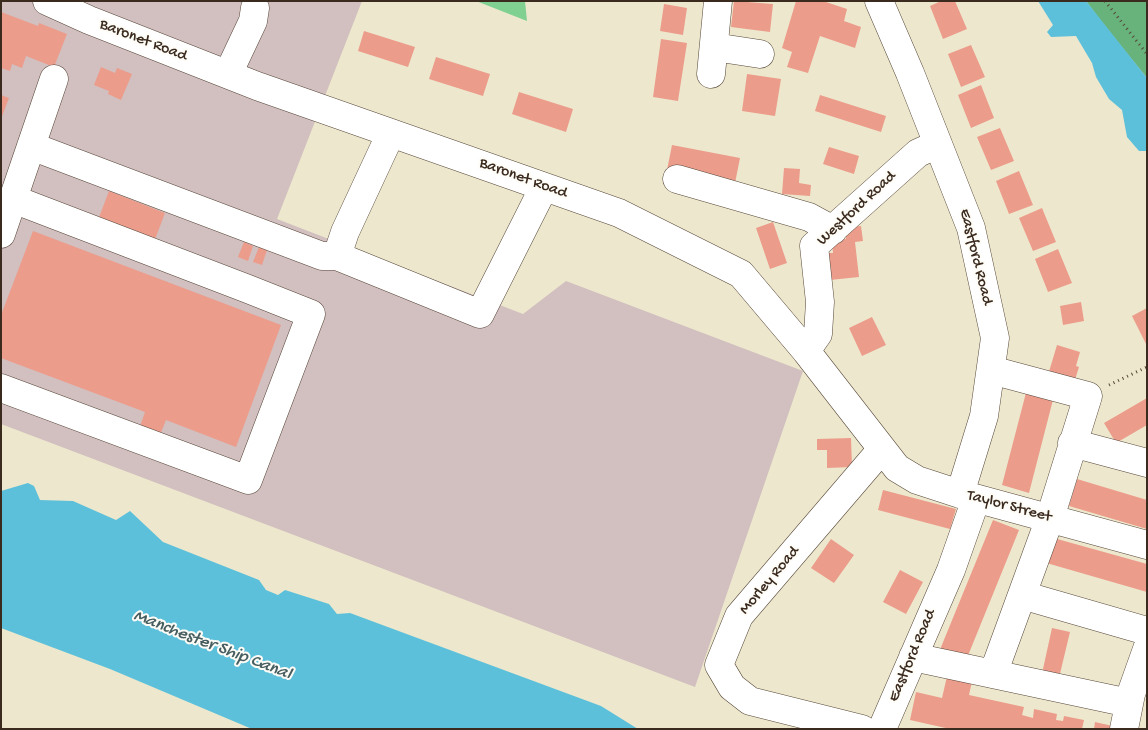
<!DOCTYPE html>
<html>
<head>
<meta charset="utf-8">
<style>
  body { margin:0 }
  #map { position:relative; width:1148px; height:730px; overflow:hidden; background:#ede8cd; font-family:"Gochi Hand",sans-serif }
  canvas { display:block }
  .frame { position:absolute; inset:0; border:2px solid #3b2a1e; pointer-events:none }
</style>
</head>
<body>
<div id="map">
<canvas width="1148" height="730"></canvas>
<div class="frame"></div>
</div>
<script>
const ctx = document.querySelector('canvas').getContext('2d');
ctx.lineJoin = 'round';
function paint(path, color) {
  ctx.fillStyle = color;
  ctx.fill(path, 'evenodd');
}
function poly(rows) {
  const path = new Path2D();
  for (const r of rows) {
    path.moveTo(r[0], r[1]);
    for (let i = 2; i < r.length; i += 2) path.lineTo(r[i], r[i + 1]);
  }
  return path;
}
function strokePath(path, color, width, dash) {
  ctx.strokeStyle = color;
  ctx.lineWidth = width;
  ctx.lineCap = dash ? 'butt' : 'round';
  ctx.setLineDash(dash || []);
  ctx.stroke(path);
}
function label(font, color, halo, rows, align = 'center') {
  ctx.font = font + ' "Gochi Hand",sans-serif';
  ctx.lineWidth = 4;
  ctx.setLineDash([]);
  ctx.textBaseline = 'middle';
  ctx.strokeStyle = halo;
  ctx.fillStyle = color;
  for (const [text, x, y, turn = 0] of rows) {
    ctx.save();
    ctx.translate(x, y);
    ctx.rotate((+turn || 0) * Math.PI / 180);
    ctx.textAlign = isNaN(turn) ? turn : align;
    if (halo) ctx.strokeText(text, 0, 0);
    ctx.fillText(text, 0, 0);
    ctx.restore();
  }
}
paint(poly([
  [1,1,362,1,277,219,523,314,566,281,803,371,695,687,1,424]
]), '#d2bfbf');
paint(poly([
  [476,1,525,1,527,21]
]), '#80d091');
paint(poly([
  [1086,1,1147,1,1147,78,1104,25]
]), '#68b27b');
paint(poly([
  [1038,1,1086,1,1147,78,1147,151,1139,151,1127,137,1122,110,1109,99,1096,77,1092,63,1076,36,1051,37,1047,32,1053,25],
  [28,483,34,486,40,500,73,501,116,520,130,511,163,542,259,580,266,590,278,595,285,590,329,604,337,614,350,613,601,706,638,729,252,729,110,669,1,628,1,491]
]), '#5dc0db');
paint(poly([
  [734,1,773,4,770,32,731,27],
  [796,1,823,1,847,9,844,21,861,27,855,48,820,36,808,73,787,67,792,52,782,48],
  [941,1,955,1,967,29,943,39,930,6],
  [664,4,687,8,683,35,660,31],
  [1,12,38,26,39,23,67,34,54,67,26,56,22,68,12,64,10,71,1,68],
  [364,31,415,47,408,67,358,51],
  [661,39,687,43,678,101,653,97],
  [971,45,985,77,961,87,948,54],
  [436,57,490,74,483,96,429,79],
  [101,67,115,73,117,68,132,74,121,100,108,94,109,91,94,85],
  [747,74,781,79,775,116,742,111],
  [981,85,994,118,971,128,958,95],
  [519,92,573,109,566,132,512,114],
  [1,95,9,98,1,119],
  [820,95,886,116,881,132,815,111],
  [1000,128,1014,161,991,170,977,137],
  [672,145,740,158,735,183,667,170],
  [829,147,859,156,854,174,823,164],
  [784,168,800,169,799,183,811,185,810,196,782,194],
  [1019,171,1033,205,1009,214,996,181],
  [109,191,165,213,154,242,98,220],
  [1042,208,1056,242,1033,251,1019,218],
  [773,222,787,263,770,269,756,228],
  [861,226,863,241,855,242,859,277,830,280,827,253,833,253,832,240,846,239,845,227],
  [33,231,281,325,236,447,166,420,158,440,138,432,145,412,1,358,1,315],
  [244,242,253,246,248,261,238,257],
  [259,247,267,250,262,265,253,262],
  [1058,249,1072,283,1048,292,1035,259],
  [1081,302,1084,321,1063,325,1060,306],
  [1147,308,1147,346,1132,316],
  [872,317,886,345,862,356,849,328],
  [1057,345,1080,352,1076,366,1079,367,1074,383,1048,375],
  [1028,385,1055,392,1029,493,1002,485],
  [1147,398,1147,425,1116,443,1104,423],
  [851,438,852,467,827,468,827,450,817,450,817,439],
  [1077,479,1147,500,1147,529,1069,506],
  [883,490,956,509,950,529,878,510],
  [993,520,1019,530,965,663,939,652],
  [1050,537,1147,564,1147,592,1043,562],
  [831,539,854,555,834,583,811,568],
  [900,570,923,582,906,614,883,602],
  [1052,628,1070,632,1058,682,1041,678],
  [948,672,973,677,969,695,1024,707,1022,715,1033,718,1034,709,1057,714,1056,720,1063,721,1064,716,1084,720,1082,729,950,729,910,720,916,692,942,698],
  [1095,722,1117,727,1117,729,1094,729]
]), '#ec9c8b');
const minor = poly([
  [47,1,89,20,257,86,619,213,741,274,806,351,897,468,917,480,960,494,1147,545],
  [879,1,910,73,971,228,995,338,984,416,960,494],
  [714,47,760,54],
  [228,74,253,21,255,8],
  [711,74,718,1],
  [391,133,345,232,337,256,480,314,544,187],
  [31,146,322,256,337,256],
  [677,179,809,217,833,230],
  [1,234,54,79],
  [806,351,818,334,820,302,814,246,918,153,938,144],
  [991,370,1088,396,1050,518,993,674],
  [1,388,248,480,311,314,248,289,13,199],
  [1072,443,1147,463],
  [1022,595,1147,631],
  [913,657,1129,703],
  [862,729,750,701,732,687,719,665,739,616,882,449],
  [882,729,951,570,976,499],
  [1124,729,1131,694,1147,649]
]);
strokePath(minor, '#564638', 29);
strokePath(poly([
  [1105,1,1147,54],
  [1109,385,1147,367]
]), '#564638', 3, [1, 4]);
strokePath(minor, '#fff', 28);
label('16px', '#3b2a1e', '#fdfcf7', [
  ["Baronet Road",143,41,21],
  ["Baronet Road",523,179,20],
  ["Westford Road",857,209,-43],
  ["Eastford Road",975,257,76],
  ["Taylor Street",1009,507,15],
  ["Morley Road",770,581,-50],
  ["Eastford Road",913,656,-67]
]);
label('italic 18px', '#475e60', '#fdfcf7', [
  ["Manchester Ship Canal",212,646,21]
]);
</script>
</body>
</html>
